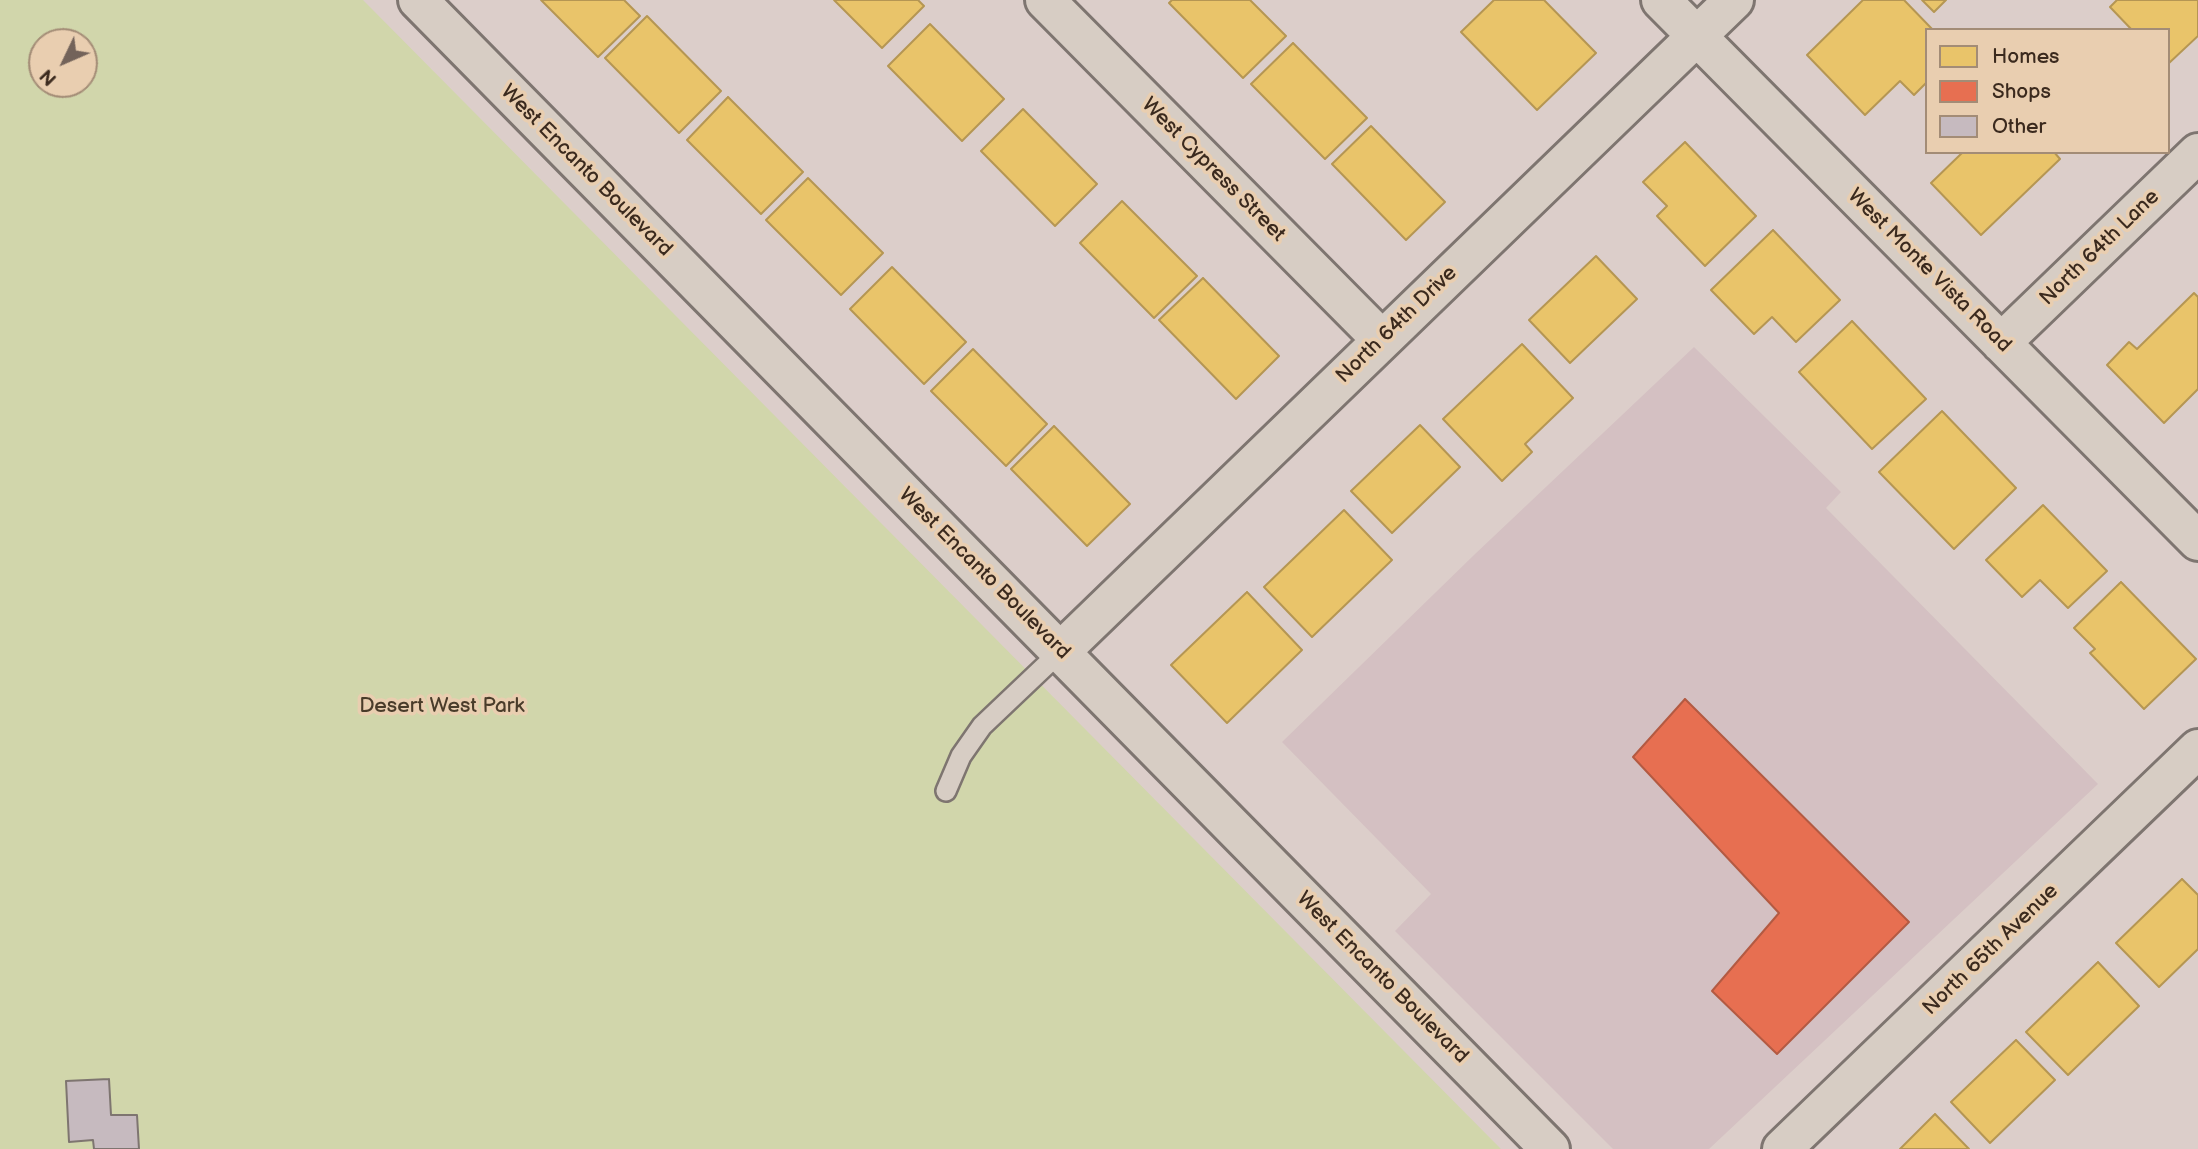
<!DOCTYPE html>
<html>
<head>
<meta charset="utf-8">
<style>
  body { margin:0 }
  #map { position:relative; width:2198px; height:1149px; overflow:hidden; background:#dcceca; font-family:"Balsamiq Sans",sans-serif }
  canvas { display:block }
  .legend { position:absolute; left:1925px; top:28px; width:245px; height:126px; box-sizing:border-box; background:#e9ceb0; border:2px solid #a38c76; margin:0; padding:9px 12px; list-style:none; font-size:21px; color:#3b2a1e }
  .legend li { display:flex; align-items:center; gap:14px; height:35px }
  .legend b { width:35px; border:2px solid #a38c76 }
  .north { position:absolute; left:28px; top:28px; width:70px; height:70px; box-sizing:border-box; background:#e9ceb0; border:2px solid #a38c76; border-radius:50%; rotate:226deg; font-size:19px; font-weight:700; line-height:28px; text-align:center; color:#3b2a1e }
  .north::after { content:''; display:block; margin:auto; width:24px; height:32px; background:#73635a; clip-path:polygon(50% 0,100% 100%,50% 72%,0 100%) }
</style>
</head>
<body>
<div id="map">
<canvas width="2198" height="1149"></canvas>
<ul class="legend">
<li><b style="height:19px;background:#e9c46a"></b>Homes</li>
<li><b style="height:19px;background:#e76f51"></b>Shops</li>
<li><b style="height:19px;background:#c6babf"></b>Other</li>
</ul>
<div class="north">N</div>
</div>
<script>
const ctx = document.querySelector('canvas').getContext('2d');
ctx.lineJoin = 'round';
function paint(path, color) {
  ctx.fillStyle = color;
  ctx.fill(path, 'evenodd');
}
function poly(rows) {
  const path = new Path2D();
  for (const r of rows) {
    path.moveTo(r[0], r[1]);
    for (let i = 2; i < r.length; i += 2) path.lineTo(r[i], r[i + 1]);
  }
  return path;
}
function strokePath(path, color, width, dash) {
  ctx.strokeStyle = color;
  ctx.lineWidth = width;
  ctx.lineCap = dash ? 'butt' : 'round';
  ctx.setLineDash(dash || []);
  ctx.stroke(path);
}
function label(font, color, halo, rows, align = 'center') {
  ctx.font = font + ' "Balsamiq Sans",sans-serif';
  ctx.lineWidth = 7;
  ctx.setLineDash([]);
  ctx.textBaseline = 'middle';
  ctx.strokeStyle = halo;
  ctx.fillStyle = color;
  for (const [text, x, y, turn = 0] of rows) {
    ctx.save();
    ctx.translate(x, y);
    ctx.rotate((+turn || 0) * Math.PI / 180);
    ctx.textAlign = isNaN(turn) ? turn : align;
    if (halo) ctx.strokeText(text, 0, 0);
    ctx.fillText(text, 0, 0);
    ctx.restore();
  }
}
paint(poly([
  [1694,347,1841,492,1826,508,2098,784,1709,1149,1613,1149,1395,931,1431,894,1282,742,1474,555]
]), '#d4c0c2');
paint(poly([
  [0,0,363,0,1501,1149,0,1149],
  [42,42,84,42,84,84,42,84]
]), '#d1d6ab');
const homes = poly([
  [541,0,624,0,640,16,598,57,541,0],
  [834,0,918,0,924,6,882,48,834,0],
  [1172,0,1250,0,1286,36,1243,78,1169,3,1172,0],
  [1494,0,1544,0,1596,53,1537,110,1461,32,1494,0],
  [1863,0,1904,0,1933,30,1927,30,1927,82,1914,95,1900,81,1865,115,1807,55,1863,0],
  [1922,0,1946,0,1934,12,1922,0],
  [2117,0,2198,0,2198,36,2168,64,2168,30,2132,30,2110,7,2117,0],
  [647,16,721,91,679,133,605,58,647,16],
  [930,24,1004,99,962,141,888,66,930,24],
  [1293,43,1367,118,1325,159,1251,84,1293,43],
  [728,97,803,172,761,214,687,140,728,97],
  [1023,109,1097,184,1055,226,981,151,1023,109],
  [1371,126,1445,202,1406,240,1332,164,1371,126],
  [1685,142,1756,216,1705,266,1657,216,1667,206,1643,182,1685,142],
  [1963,152,2054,152,2060,159,1981,235,1931,183,1963,152],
  [808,178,883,253,841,295,766,220,808,178],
  [1122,201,1197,276,1154,318,1080,243,1122,201],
  [1773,230,1840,300,1796,342,1772,317,1754,334,1711,290,1773,230],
  [1596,256,1637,299,1570,363,1529,320,1596,256],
  [892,267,966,342,924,384,850,309,892,267],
  [1203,278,1279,356,1236,399,1159,320,1203,278],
  [2194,293,2198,297,2198,389,2164,423,2107,365,2129,342,2137,349,2194,293],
  [1852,321,1926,399,1872,449,1799,372,1852,321],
  [1522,344,1573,398,1525,444,1532,452,1502,481,1443,419,1522,344],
  [973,349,1047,424,1006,466,931,391,973,349],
  [1942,411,2016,488,1954,549,1879,472,1942,411],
  [1420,425,1460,467,1392,533,1351,491,1420,425],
  [1054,426,1130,504,1087,546,1011,469,1054,426],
  [2043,505,2107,571,2068,608,2040,580,2022,597,1986,560,2043,505],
  [1344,510,1392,560,1312,637,1264,587,1344,510],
  [2121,582,2196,659,2144,709,2090,653,2095,649,2074,628,2121,582],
  [1247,592,1302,650,1227,723,1171,665,1247,592],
  [2182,879,2198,895,2198,949,2159,987,2116,943,2182,879],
  [2098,962,2139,1006,2068,1075,2026,1032,2098,962],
  [2016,1040,2055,1080,1990,1143,1951,1102,2016,1040],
  [1935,1114,1969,1149,1900,1149,1935,1114]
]);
paint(homes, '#e9c46a');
strokePath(homes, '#b59653', 2);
const shops = poly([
  [1685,699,1909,922,1777,1054,1712,991,1779,913,1633,757,1685,699]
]);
paint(shops, '#e76f51');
strokePath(shops, '#b35a42', 2);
const building = poly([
  [109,1079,111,1115,137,1115,139,1149,94,1149,93,1140,69,1142,66,1081,109,1079]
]);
paint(building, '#c6babf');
strokePath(building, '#7e7570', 2);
const lane = poly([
  [946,791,961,756,982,726,1061,651]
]);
const street = poly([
  [1045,0,1382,340],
  [1661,0,2198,541],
  [2001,343,2198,153],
  [1061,651,1734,0],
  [1782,1149,2198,749]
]);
const secondary = poly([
  [418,0,1550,1149]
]);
strokePath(lane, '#7e7570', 24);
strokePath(street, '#7e7570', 44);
strokePath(secondary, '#7e7570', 44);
strokePath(lane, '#d7cdc4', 19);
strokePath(street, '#d7cdc4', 38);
strokePath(secondary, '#d7cdc4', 38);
label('21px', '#3b2a1e', '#e9ceb0', [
  ["West Cypress Street",1213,170,45],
  ["West Encanto Boulevard",586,171,45],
  ["North 64th Lane",2100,248,-44],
  ["West Monte Vista Road",1929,271,45],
  ["North 64th Drive",1397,325,-44],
  ["West Encanto Boulevard",984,574,45],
  ["North 65th Avenue",1991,950,-44],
  ["West Encanto Boulevard",1382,978,45]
]);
label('21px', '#493c2a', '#e9ceb0', [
  ["Desert West Park",442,707]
]);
</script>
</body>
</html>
